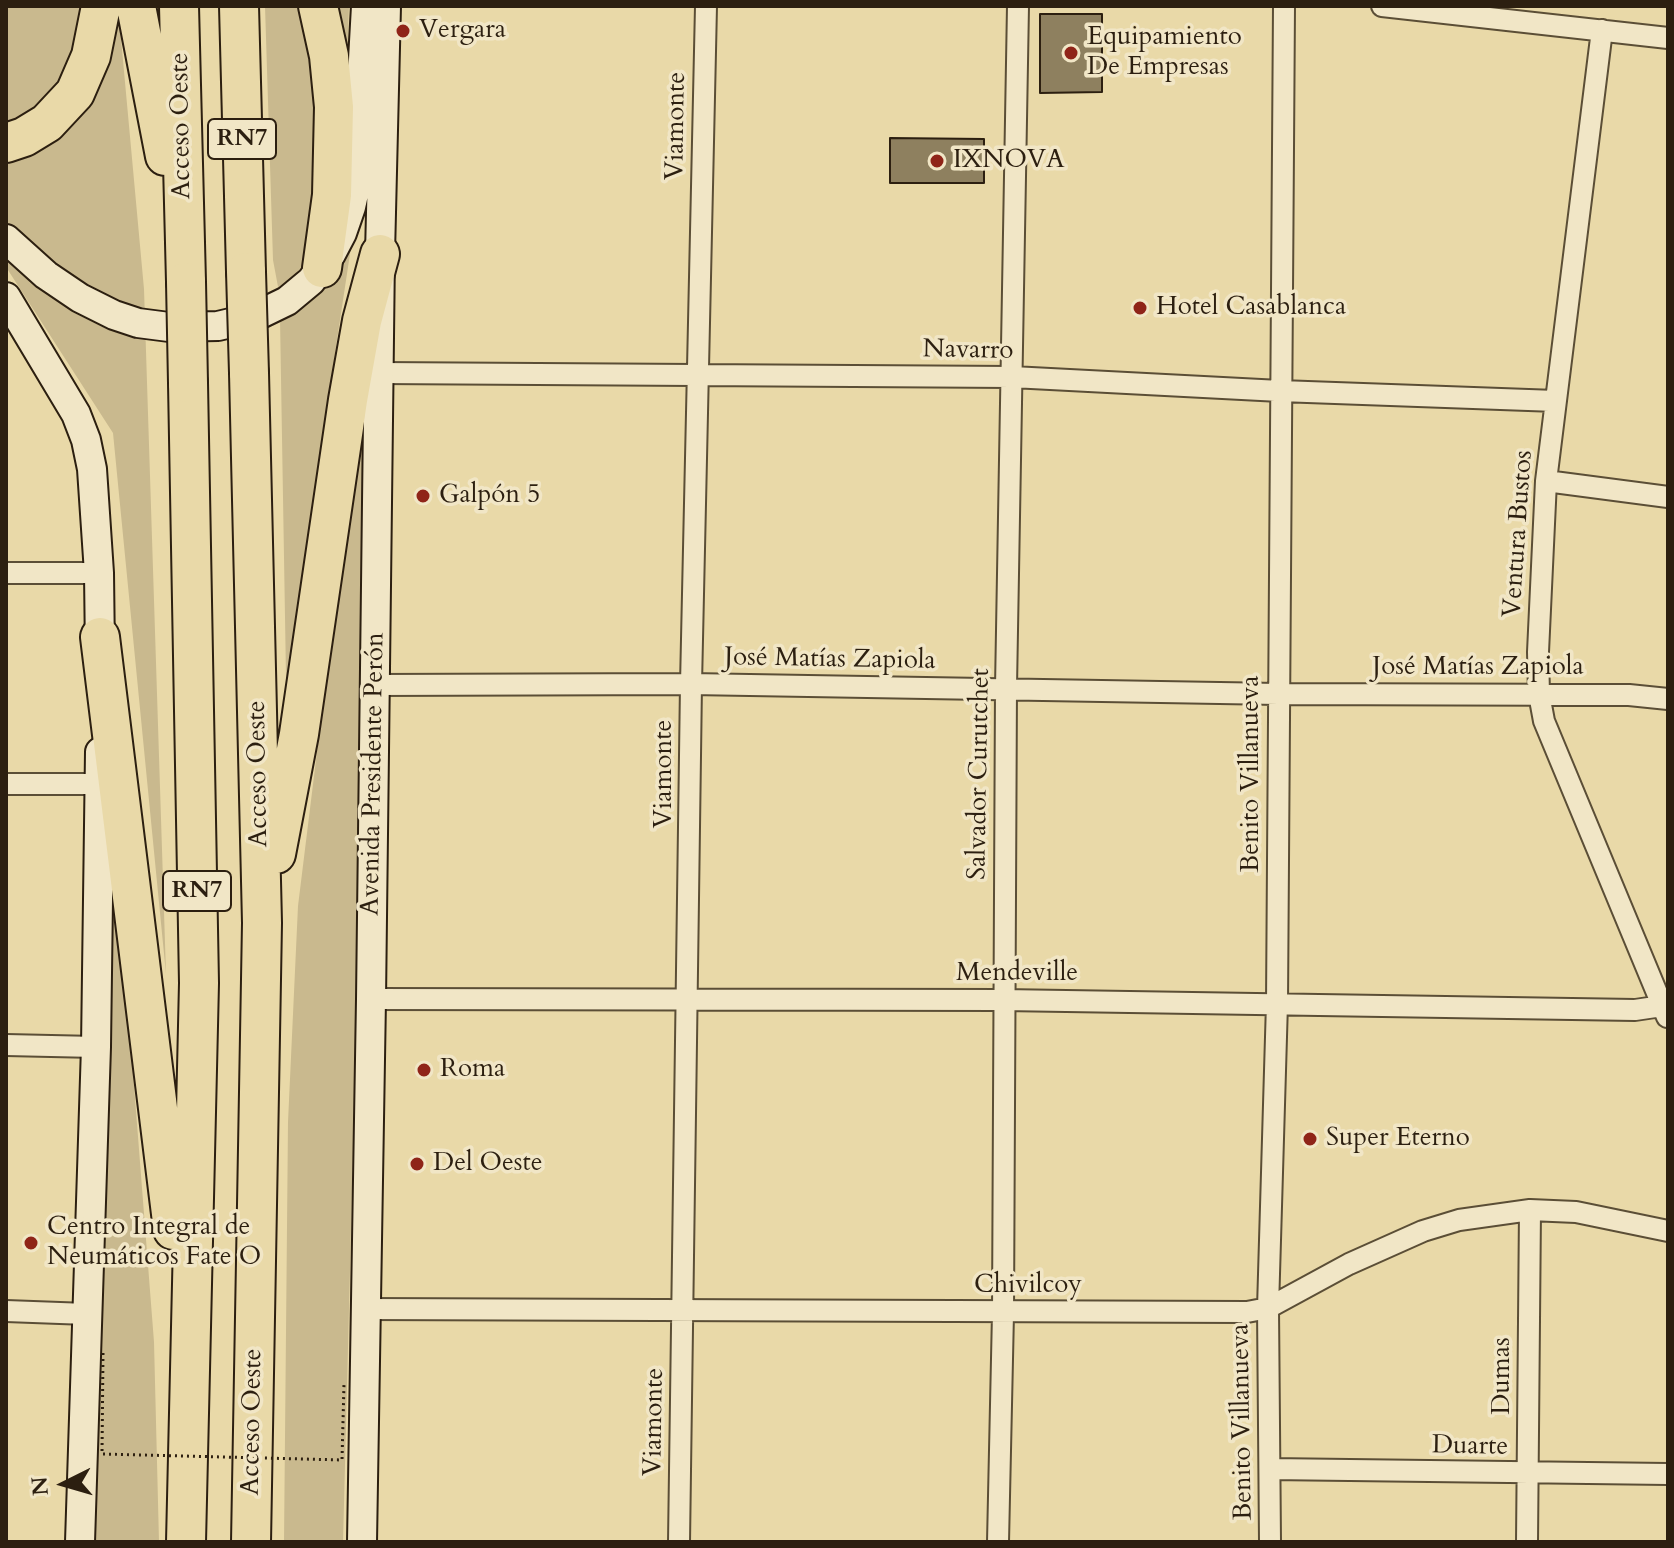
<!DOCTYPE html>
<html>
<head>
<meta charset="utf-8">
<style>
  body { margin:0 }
  #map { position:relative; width:1674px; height:1548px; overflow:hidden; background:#e9d9a8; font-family:Cardo,serif }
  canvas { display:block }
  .frame { position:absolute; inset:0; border:8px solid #2c1f10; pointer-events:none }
  .north { position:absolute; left:24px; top:1444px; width:80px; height:80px; -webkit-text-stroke:6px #f1e6c6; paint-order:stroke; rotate:265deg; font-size:22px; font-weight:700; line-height:32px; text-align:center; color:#2c1f10 }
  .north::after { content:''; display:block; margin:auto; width:28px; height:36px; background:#2c1f10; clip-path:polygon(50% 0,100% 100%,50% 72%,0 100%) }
</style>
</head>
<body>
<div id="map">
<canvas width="1674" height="1548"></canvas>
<div class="frame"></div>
<div class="north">N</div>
</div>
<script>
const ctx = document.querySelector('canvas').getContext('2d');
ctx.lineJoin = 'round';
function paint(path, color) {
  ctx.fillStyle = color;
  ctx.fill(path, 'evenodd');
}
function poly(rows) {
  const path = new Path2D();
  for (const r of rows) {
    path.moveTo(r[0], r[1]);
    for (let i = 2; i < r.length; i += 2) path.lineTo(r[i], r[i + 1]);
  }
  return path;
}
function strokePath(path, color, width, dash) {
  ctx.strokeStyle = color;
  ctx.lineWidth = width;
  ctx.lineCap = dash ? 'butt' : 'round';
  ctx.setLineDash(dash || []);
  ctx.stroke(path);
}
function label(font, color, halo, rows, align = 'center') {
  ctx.font = font + ' Cardo,serif';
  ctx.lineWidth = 7;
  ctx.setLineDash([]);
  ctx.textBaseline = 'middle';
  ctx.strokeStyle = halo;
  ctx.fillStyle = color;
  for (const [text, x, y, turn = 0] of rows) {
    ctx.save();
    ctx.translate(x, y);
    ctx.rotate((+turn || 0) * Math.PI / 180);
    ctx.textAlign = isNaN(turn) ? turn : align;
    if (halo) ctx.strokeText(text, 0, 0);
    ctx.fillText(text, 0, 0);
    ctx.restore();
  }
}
paint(poly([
  [6,6,118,6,144,289,166,974,113,433,6,267],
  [265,6,349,6,346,87,317,211,304,264,279,292,273,260],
  [353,234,335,353,328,420,287,736,280,318],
  [364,405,360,880,343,1542,284,1542,288,1122,298,906,334,614],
  [105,825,130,1034,154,1342,159,1542,90,1542]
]), '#c9b98e');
const building = poly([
  [1040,14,1102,14,1102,92,1040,93,1040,14],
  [890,138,984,139,984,183,890,183,890,138]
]);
paint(building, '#8e805f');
strokePath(building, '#2c1f10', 2);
const street = poly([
  [1382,6,1668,38],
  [1602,30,1546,481,1538,652,1539,694,1544,721,1667,1017],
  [379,373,1012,377,1280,391,1556,401],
  [1546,481,1668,497],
  [6,573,99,573],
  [375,685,691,684,1278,694,1629,695,1668,699],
  [6,784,100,784],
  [371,999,1003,1000,1635,1010,1662,1006],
  [6,1045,96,1047],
  [364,1309,1247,1312,1268,1308,1349,1264,1423,1231,1459,1220,1530,1210,1576,1212,1668,1231],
  [6,1311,87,1314],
  [1270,1469,1668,1474],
  [679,1542,691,684,706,6],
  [998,1542,1003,1313,1006,687,1018,6],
  [1270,1542,1268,1308,1277,1003,1284,6],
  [1527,1542,1530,1210]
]);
const secondary = poly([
  [6,239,46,275,80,298,114,315,138,323,169,327,218,326,252,318,287,301,311,281,331,254,342,233,351,207,356,185,366,6],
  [6,297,76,414,86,440,92,469,99,573,100,654],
  [80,1542,96,1047,100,752],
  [362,1542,371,999,380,254,386,6]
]);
const highway = poly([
  [136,6,165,156],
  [179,6,186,282],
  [239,6,246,272],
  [318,6,329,56,334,107,332,195,322,268],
  [6,143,24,137,47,123,75,93,91,56,101,6],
  [249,373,262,923,251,1542],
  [100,637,173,1230],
  [276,854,299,734,348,400,362,321,380,254],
  [186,1542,199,983,188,383]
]);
strokePath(street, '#5b4e36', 24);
strokePath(secondary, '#2c1f10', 32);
strokePath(highway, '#2c1f10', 42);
strokePath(street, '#f1e6c6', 20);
strokePath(secondary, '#f1e6c6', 28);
strokePath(highway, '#e9d9a8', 38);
const highwayBridge = poly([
  [246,272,249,373],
  [186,282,188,383]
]);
strokePath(highwayBridge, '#2c1f10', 42, []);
strokePath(poly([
  [103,1353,102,1454,342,1460,344,1384]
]), '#2c1f10', 3, [2, 4]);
strokePath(highwayBridge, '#e9d9a8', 38);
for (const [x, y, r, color] of [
  [403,31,8,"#8f2418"],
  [1071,53,8,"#8f2418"],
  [937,161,8,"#8f2418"],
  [1140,308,8,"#8f2418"],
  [423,496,8,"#8f2418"],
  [424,1070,8,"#8f2418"],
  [1310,1139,8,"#8f2418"],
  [417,1164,8,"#8f2418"],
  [31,1243,8,"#8f2418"]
]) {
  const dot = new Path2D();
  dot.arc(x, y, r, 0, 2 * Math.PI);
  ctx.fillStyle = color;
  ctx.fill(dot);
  strokePath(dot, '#f1e6c6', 3);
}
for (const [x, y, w] of [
  [242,139,68],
  [197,891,68]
]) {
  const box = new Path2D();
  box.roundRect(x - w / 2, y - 20, w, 40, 6);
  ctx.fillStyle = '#f1e6c6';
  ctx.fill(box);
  strokePath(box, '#2c1f10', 2);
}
label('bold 24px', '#2c1f10', null, [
  ["RN7",242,139],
  ["RN7",197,891]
]);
label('26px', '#2c1f10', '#f1e6c6', [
  ["Vergara",419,31],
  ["Equipamiento",1087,38],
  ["De Empresas",1087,68],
  ["IXNOVA",953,161],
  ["Hotel Casablanca",1156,308],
  ["Galpón 5",439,496],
  ["Roma",440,1070],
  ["Super Eterno",1326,1139],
  ["Del Oeste",433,1164],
  ["Centro Integral de",47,1228],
  ["Neumáticos Fate O",47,1258]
], 'left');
label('26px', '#2c1f10', '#f1e6c6', [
  ["Acceso Oeste",182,126,-91],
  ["Viamonte",677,126,-89],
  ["Navarro",968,351,1],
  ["Ventura Bustos",1519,534,-86],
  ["José Matías Zapiola",830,660,1],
  ["José Matías Zapiola",1478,668],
  ["Acceso Oeste",259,774,-91],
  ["Avenida Presidente Perón",374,774,-89],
  ["Viamonte",665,774,-90],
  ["Salvador Curutchet",980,774,-89],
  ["Benito Villanueva",1252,774,-90],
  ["Mendeville",1017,974],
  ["Chivilcoy",1028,1286],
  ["Dumas",1503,1376,-90],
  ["Acceso Oeste",253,1422,-89],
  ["Viamonte",655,1422,-89],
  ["Benito Villanueva",1243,1422,-91],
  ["Duarte",1470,1447,1]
]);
</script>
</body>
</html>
